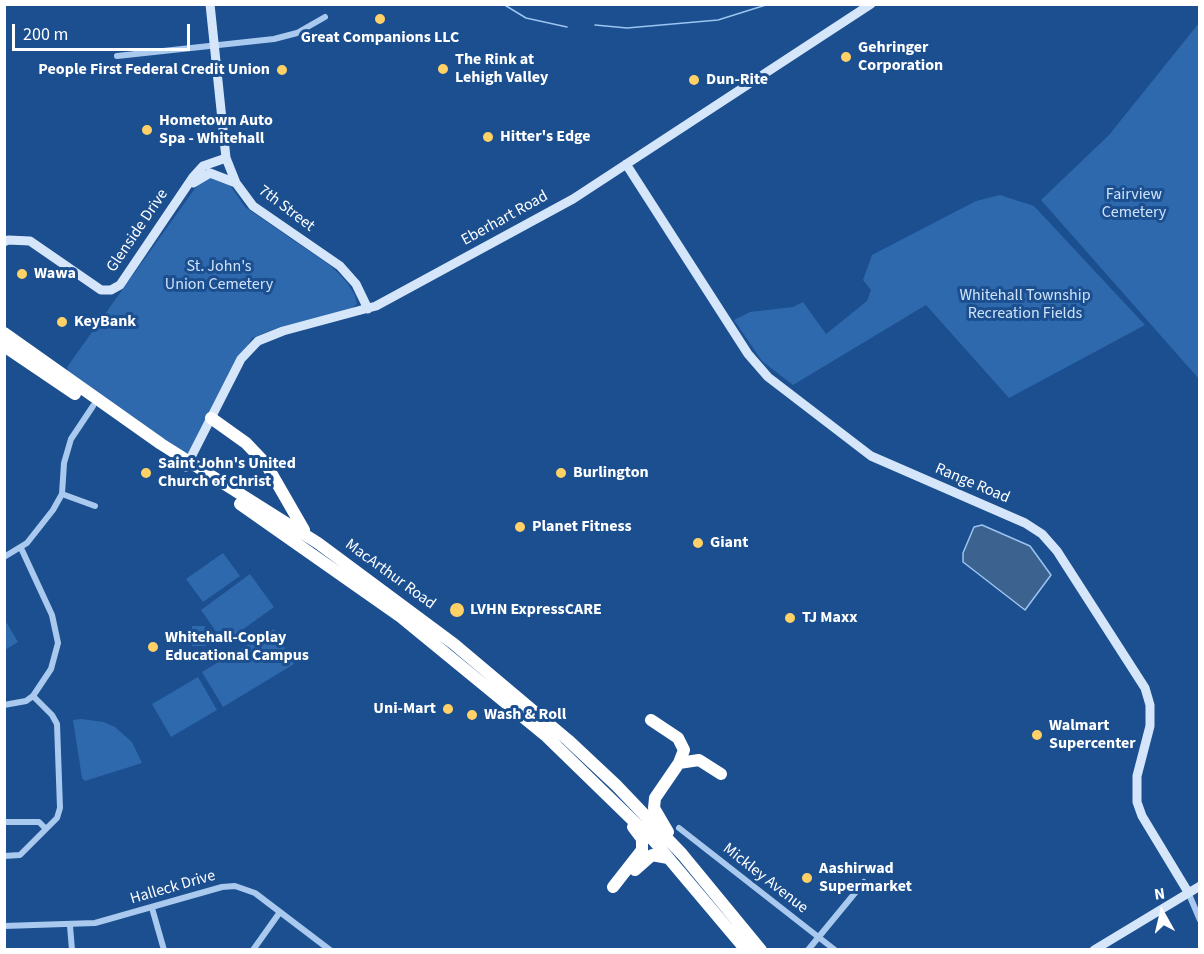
<!DOCTYPE html>
<html>
<head>
<meta charset="utf-8">
<style>
  body { margin:0 }
  #map { position:relative; width:1204px; height:954px; overflow:hidden; background:#1b4f8f; font-family:"Source Sans 3",sans-serif }
  canvas { display:block }
  .frame { position:absolute; inset:0; border:6px solid #fff; pointer-events:none }
  .north { position:absolute; left:1132px; top:882px; width:60px; height:60px; -webkit-text-stroke:4px #1b4f8f; paint-order:stroke; rotate:352deg; font-size:16px; font-weight:700; line-height:24px; text-align:center; color:#fff }
  .north::after { content:''; display:block; margin:auto; width:21px; height:27px; background:#fff; clip-path:polygon(50% 0,100% 100%,50% 72%,0 100%) }
  .scale { position:absolute; left:12px; top:24px; width:178px; height:27px; box-sizing:border-box; border:3px solid #fff; border-top:0; padding-left:8px; font-size:18px; line-height:21px; white-space:nowrap; color:#fff; -webkit-text-stroke:4px #1b4f8f; paint-order:stroke }
</style>
</head>
<body>
<div id="map">
<canvas width="1204" height="954"></canvas>
<div class="frame"></div>
<div class="north">N</div>
<div class="scale">200 m</div>
</div>
<script>
const ctx = document.querySelector('canvas').getContext('2d');
ctx.lineJoin = 'round';
function paint(path, color) {
  ctx.fillStyle = color;
  ctx.fill(path, 'evenodd');
}
function poly(rows) {
  const path = new Path2D();
  for (const r of rows) {
    path.moveTo(r[0], r[1]);
    for (let i = 2; i < r.length; i += 2) path.lineTo(r[i], r[i + 1]);
  }
  return path;
}
function strokePath(path, color, width, dash) {
  ctx.strokeStyle = color;
  ctx.lineWidth = width;
  ctx.lineCap = dash ? 'butt' : 'round';
  ctx.setLineDash(dash || []);
  ctx.stroke(path);
}
function label(font, color, halo, rows, align = 'center') {
  ctx.font = font + ' "Source Sans 3",sans-serif';
  ctx.lineWidth = 6;
  ctx.setLineDash([]);
  ctx.textBaseline = 'middle';
  ctx.strokeStyle = halo;
  ctx.fillStyle = color;
  for (const [text, x, y, turn = 0] of rows) {
    ctx.save();
    ctx.translate(x, y);
    ctx.rotate((+turn || 0) * Math.PI / 180);
    ctx.textAlign = isNaN(turn) ? turn : align;
    if (halo) ctx.strokeText(text, 0, 0);
    ctx.fillText(text, 0, 0);
    ctx.restore();
  }
}
paint(poly([
  [1199,23,1199,379,1041,200,1109,135],
  [205,177,220,179,230,185,245,207,331,266,346,281,355,295,357,304,349,310,280,327,252,338,187,456,68,371,67,367,196,187],
  [1000,195,1034,206,1145,325,1009,398,926,305,793,385,762,361,734,320,750,312,793,307,803,302,826,334,867,301,871,290,863,280,872,255,976,201],
  [223,553,240,576,203,602,186,579],
  [250,574,274,607,224,643,201,610],
  [5,620,18,642,5,650,4,650],
  [192,626,205,626,206,646,192,646],
  [274,629,294,664,223,707,202,672],
  [198,677,217,710,171,737,152,704],
  [81,719,104,722,115,727,132,742,142,763,85,781,82,778,73,720]
]), '#2e69ad');
const water = poly([
  [982,525,1030,546,1051,575,1025,610,963,562,963,553,974,527,982,525]
]);
paint(water, '#3c6290');
strokePath(water, '#9cc4f0', 1.5);
strokePath(poly([
  [503,4,526,18,567,27],
  [595,25,627,28,718,20,769,4]
]), '#9cc4f0', 1.5);
strokePath(poly([
  [117,56,274,39,297,33,325,17],
  [62,494,95,506],
  [4,557,27,543,53,510,62,494,64,463,71,439,93,406],
  [4,705,26,701,33,696,51,669,58,643,52,615,21,548],
  [4,822,39,822,45,828],
  [679,828,835,950],
  [4,856,20,855,57,818,60,808,57,724,52,715,33,696],
  [1188,892,1200,920],
  [152,908,164,950],
  [4,926,95,923,222,887,235,886,255,893,330,950],
  [70,926,72,950],
  [253,950,280,912],
  [808,950,864,882]
]), '#a9c9ee', 6);
strokePath(poly([
  [210,4,226,158,236,183,253,206,340,266,356,284,368,309],
  [626,164,748,354,768,377,871,456,1025,523,1042,534,1057,551,1145,688,1150,705,1150,726,1137,776,1137,802,1142,816,1188,892],
  [193,183,210,173,236,183],
  [4,242,8,240,30,241,101,290,111,290,120,285,193,177,203,166,226,158],
  [186,467,241,359,258,341,283,331,376,306,573,199,871,4],
  [1094,950,1200,886]
]), '#d6e6fa', 9);
strokePath(poly([
  [4,333,161,444,318,543,454,644,568,740,616,785,682,854,761,950],
  [4,346,75,394],
  [211,418,246,443,266,464,304,530],
  [240,504,401,617,545,735,654,841,746,950],
  [651,720,678,738,684,750,679,763,655,798,654,808,668,832],
  [679,763,699,760,721,774],
  [635,870,652,855,668,858],
  [613,887,642,850,642,839,633,827]
]), '#fff', 12);
for (const [x, y, r, color] of [
  [380,19,6,"#ffd166"],
  [846,57,6,"#ffd166"],
  [443,69,6,"#ffd166"],
  [282,70,6,"#ffd166"],
  [694,80,6,"#ffd166"],
  [147,130,6,"#ffd166"],
  [488,137,6,"#ffd166"],
  [22,274,6,"#ffd166"],
  [62,322,6,"#ffd166"],
  [146,473,6,"#ffd166"],
  [561,473,6,"#ffd166"],
  [520,527,6,"#ffd166"],
  [698,543,6,"#ffd166"],
  [457,610,8,"#ffd166"],
  [790,618,6,"#ffd166"],
  [153,647,6,"#ffd166"],
  [448,709,6,"#ffd166"],
  [472,715,6,"#ffd166"],
  [1037,735,6,"#ffd166"],
  [807,878,6,"#ffd166"]
]) {
  const dot = new Path2D();
  dot.arc(x, y, r, 0, 2 * Math.PI);
  ctx.fillStyle = color;
  ctx.fill(dot);
  strokePath(dot, '#1b4f8f', 2);
}
label('bold 16px', '#fff', '#1b4f8f', [
  ["Great Companions LLC",380,38,"center"],
  ["Gehringer",858,48],
  ["Corporation",858,66],
  ["The Rink at",455,60],
  ["Lehigh Valley",455,78],
  ["People First Federal Credit Union",270,70,"right"],
  ["Dun-Rite",706,80],
  ["Hometown Auto",159,121],
  ["Spa - Whitehall",159,139],
  ["Hitter's Edge",500,137],
  ["Wawa",34,274],
  ["KeyBank",74,322],
  ["Saint John's United",158,464],
  ["Church of Christ",158,482],
  ["Burlington",573,473],
  ["Planet Fitness",532,527],
  ["Giant",710,543],
  ["LVHN ExpressCARE",470,610],
  ["TJ Maxx",802,618],
  ["Whitehall-Coplay",165,638],
  ["Educational Campus",165,656],
  ["Uni-Mart",436,709,"right"],
  ["Wash & Roll",484,715],
  ["Walmart",1049,726],
  ["Supercenter",1049,744],
  ["Aashirwad",819,869],
  ["Supermarket",819,887]
], 'left');
label('16px', '#cfe3fa', '#1b4f8f', [
  ["Fairview",1134,195],
  ["Cemetery",1134,213],
  ["St. John's",219,267],
  ["Union Cemetery",219,285],
  ["Whitehall Township",1025,296],
  ["Recreation Fields",1025,314]
]);
label('16px', '#fff', '#1b4f8f', [
  ["7th Street",286,209,37],
  ["Eberhart Road",505,219,-29],
  ["Glenside Drive",138,231,-56],
  ["Range Road",972,484,23],
  ["MacArthur Road",390,575,36],
  ["Mickley Avenue",765,879,38],
  ["Halleck Drive",173,888,-16]
]);
</script>
</body>
</html>
